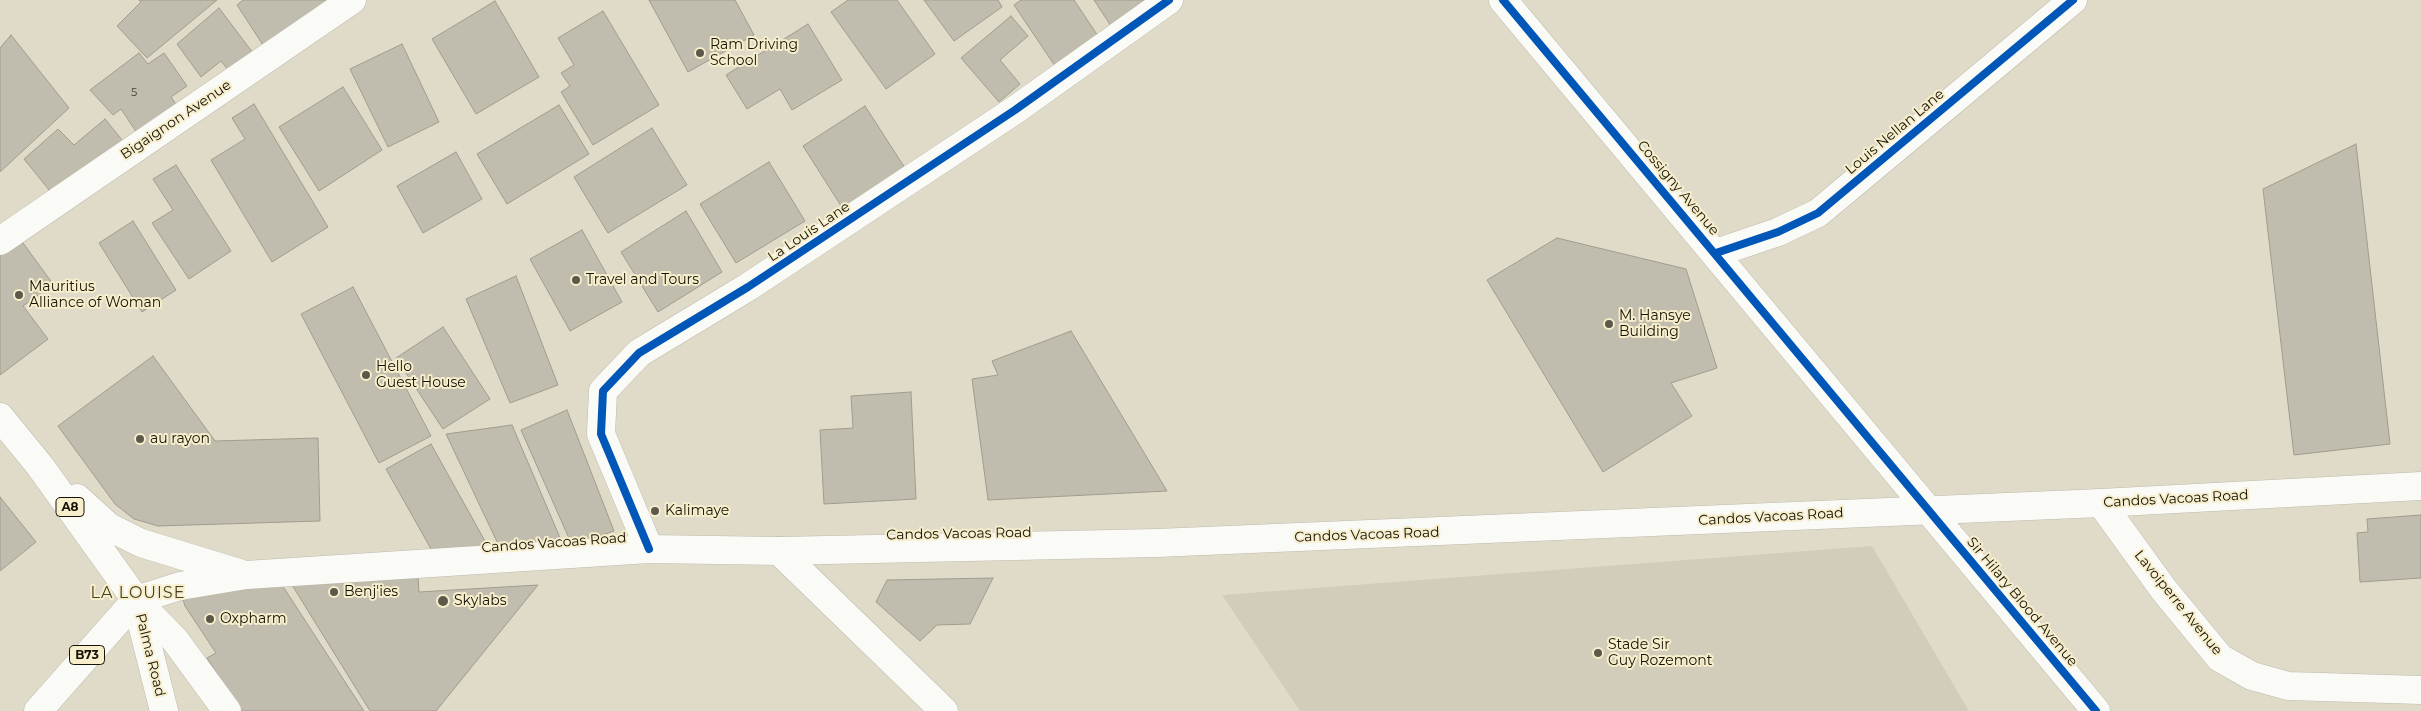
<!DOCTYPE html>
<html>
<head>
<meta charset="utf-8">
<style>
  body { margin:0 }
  canvas { display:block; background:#e0dbc9 }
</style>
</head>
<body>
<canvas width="2421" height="711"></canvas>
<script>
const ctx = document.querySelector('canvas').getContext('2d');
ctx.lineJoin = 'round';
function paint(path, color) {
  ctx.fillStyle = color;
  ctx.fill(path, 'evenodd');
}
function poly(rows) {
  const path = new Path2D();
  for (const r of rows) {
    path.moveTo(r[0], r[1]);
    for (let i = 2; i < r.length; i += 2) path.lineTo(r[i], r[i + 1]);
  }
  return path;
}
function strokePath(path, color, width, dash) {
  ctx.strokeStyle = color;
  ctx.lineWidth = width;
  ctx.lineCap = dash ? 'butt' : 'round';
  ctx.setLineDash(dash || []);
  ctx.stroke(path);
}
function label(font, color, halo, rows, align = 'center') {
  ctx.font = font + ' Montserrat,sans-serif';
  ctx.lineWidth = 4;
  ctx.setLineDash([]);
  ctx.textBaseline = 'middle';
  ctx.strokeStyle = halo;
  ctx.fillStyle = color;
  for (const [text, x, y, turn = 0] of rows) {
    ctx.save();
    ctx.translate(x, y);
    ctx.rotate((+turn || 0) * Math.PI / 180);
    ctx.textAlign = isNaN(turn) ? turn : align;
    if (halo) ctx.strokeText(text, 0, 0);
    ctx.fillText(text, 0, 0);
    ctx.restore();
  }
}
paint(poly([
  [1872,546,1969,711,1300,711,1222,595]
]), '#d2cdba');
const building = poly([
  [139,0,217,0,147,58,117,26,141,2,139,0],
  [243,0,331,0,274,46,271,39,263,45,237,5,243,0],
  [649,0,735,0,754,35,688,72,649,0],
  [848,0,897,0,935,54,886,89,831,12,848,0],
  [924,0,998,0,1002,7,954,41,924,0],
  [1021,0,1074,0,1098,36,1055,66,1014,5,1021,0],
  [1094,0,1149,0,1111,26,1094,0],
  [495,1,539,77,476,114,432,39,495,1],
  [219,8,253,53,229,71,221,61,201,77,177,44,219,8],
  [603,11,659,105,593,145,561,92,570,86,561,73,574,65,558,38,603,11],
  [1011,16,1028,36,1000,60,1020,84,999,102,961,58,1011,16],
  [808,24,842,80,792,110,780,89,747,109,726,75,808,24],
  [11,35,69,108,0,172,0,48,11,35],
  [402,44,439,122,388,147,350,69,402,44],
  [139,53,148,64,164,53,187,86,171,97,180,110,139,136,121,109,113,115,90,90,139,53],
  [343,87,382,150,319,191,279,127,343,87],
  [254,104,328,227,272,262,211,160,245,139,232,118,254,104],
  [559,105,589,154,507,204,477,154,559,105],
  [865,106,905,168,843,209,803,146,865,106],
  [105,119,127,146,54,196,24,159,58,129,74,145,105,119],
  [652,128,687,185,608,233,574,177,652,128],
  [2356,144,2390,444,2294,455,2263,189,2356,144],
  [456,152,482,199,423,233,397,186,456,152],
  [769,162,805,221,736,263,700,204,769,162],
  [176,165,231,251,189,279,152,223,173,210,153,179,176,165],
  [686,211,722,272,658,312,621,252,686,211],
  [133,221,176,290,142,312,99,243,133,221],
  [582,230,622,302,570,331,530,259,582,230],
  [15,232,53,284,23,306,48,339,0,375,0,244,15,232],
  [1557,238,1686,269,1717,368,1671,383,1692,416,1603,472,1487,280,1557,238],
  [516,276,558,385,510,403,466,299,516,276],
  [353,287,431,436,379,463,301,314,353,287],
  [443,327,490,399,443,429,396,358,443,327],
  [1071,331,1167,491,988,500,972,379,998,375,992,361,1071,331],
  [153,356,215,441,318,438,320,521,158,526,134,519,115,504,58,426,153,356],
  [911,392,916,499,824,504,820,430,853,428,851,396,911,392],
  [567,410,614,531,572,545,521,430,567,410],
  [512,425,561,540,499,546,446,434,512,425],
  [431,444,490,550,435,556,386,469,431,444],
  [0,497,36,542,0,571,0,497],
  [2421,515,2421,578,2360,582,2357,533,2368,532,2367,519,2421,515],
  [418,577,419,592,538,585,436,711,370,711,292,585,418,577],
  [993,578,970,624,937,625,920,641,876,602,887,580,993,578],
  [282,585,364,711,241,711,207,658,216,653,185,606,182,596,185,588,282,585]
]);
paint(building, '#c0bcae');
strokePath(building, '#a09c8e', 1);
const minor = poly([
  [1503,0,2096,711],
  [0,241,352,0],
  [1716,253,1778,232,1818,213,2073,0],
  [2101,503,2164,590,2220,658,2252,676,2288,686,2421,690],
  [649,549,601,434,603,391,639,353,748,287,1015,110,1169,0],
  [779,551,944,711],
  [136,600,175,640,227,711]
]);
const major = poly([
  [0,417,40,466,136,600,164,711],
  [77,498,109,527,141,543,239,573],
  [38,711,136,600,180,586,246,575,649,549,779,551,1157,543,2101,503,2421,486]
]);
strokePath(minor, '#bdb9ab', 29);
strokePath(major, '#bdb9ab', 29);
strokePath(minor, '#fafaf7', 28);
strokePath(major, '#fafaf7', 28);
strokePath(poly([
  [1503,0,2096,711],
  [1716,253,1778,232,1818,213,2073,0],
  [649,549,601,434,603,391,639,353,748,287,1015,110,1169,0]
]), '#0057b8', 8);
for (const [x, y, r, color] of [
  [700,53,5,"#5c584a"],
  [576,280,5,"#5c584a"],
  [19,295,5,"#5c584a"],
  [1609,324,5,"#5c584a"],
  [366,375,5,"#5c584a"],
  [140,439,5,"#5c584a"],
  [655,511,5,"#5c584a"],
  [334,592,5,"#5c584a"],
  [443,601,6,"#5c584a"],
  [210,619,5,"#5c584a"],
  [1598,653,5,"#5c584a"]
]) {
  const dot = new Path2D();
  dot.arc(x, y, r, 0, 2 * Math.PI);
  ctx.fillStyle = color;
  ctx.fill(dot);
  strokePath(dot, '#f7eecc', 2);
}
label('11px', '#403c30', null, [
  ["5",134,93]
]);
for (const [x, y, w] of [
  [70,507,28],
  [87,655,35]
]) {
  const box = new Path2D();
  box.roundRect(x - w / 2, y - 9.5, w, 19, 4);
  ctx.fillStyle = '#f7eecc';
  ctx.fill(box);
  strokePath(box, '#151206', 1);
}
label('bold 12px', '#151206', null, [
  ["A8",70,507],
  ["B73",87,655]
]);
label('14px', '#151206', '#f7eecc', [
  ["Ram Driving",710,45],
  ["School",710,61],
  ["Travel and Tours",586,280],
  ["Mauritius",29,287],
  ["Alliance of Woman",29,303],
  ["M. Hansye",1619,316],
  ["Building",1619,332],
  ["Hello",376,367],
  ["Guest House",376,383],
  ["au rayon",150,439],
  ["Kalimaye",665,511],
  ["Benj'ies",344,592],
  ["Skylabs",454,601],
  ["Oxpharm",220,619],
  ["Stade Sir",1608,645],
  ["Guy Rozemont",1608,661]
], 'left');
label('14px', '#151206', '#f7eecc', [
  ["Bigaignon Avenue",176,120,-34],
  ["Louis Nellan Lane",1895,132,-40],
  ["Cossigny Avenue",1678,188,50],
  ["La Louis Lane",809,232,-34],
  ["Candos Vacoas Road",2176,499,-3],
  ["Candos Vacoas Road",1771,517,-3],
  ["Candos Vacoas Road",959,534,-1],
  ["Candos Vacoas Road",1367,535,-2],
  ["Candos Vacoas Road",554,543,-4],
  ["Sir Hilary Blood Avenue",2022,602,50],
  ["Lavoiperre Avenue",2178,603,51],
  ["Palma Road",150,655,76]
]);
ctx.letterSpacing = '1px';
label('16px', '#484023', '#f7eecc', [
  ["LA LOUISE",138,593]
]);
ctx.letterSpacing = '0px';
</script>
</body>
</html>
